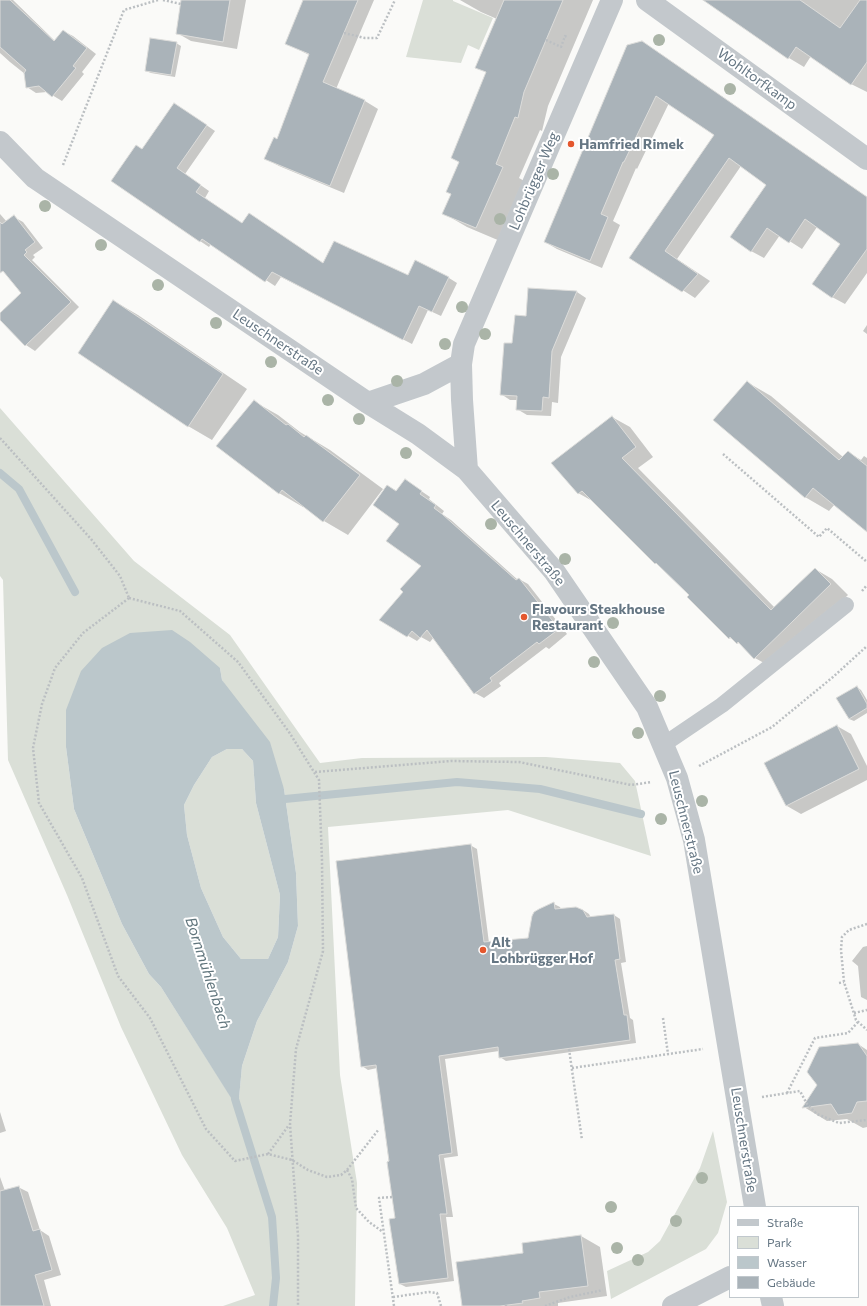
<!DOCTYPE html>
<html>
<head>
<meta charset="utf-8">
<style>
  body { margin:0 }
  #map { position:relative; width:867px; height:1306px; overflow:hidden; background:#fafaf8; font-family:Commissioner,sans-serif }
  canvas { display:block }
  .legend { position:absolute; left:729px; top:1206px; width:130px; height:92px; box-sizing:border-box; background:#fff; border:1px solid #c1c8cd; margin:0; padding:5px 7px; list-style:none; font-size:12px; color:#657683 }
  .legend li { display:flex; align-items:center; gap:8px; height:20px }
  .legend b { width:20px; border:1px solid #c1c8cd }
</style>
</head>
<body>
<div id="map">
<canvas width="867" height="1306"></canvas>
<ul class="legend">
<li><b style="height:5px;background:#c3c8cc"></b>Straße</li>
<li><b style="height:11px;background:#dadfd7"></b>Park</li>
<li><b style="height:11px;background:#bbc7cb"></b>Wasser</li>
<li><b style="height:11px;background:#aab3b9"></b>Gebäude</li>
</ul>
</div>
<script>
const ctx = document.querySelector('canvas').getContext('2d');
ctx.lineJoin = 'round';
function paint(path, color) {
  ctx.fillStyle = color;
  ctx.fill(path, 'evenodd');
}
function poly(rows) {
  const path = new Path2D();
  for (const r of rows) {
    path.moveTo(r[0], r[1]);
    for (let i = 2; i < r.length; i += 2) path.lineTo(r[i], r[i + 1]);
  }
  return path;
}
function strokePath(path, color, width, dash) {
  ctx.strokeStyle = color;
  ctx.lineWidth = width;
  ctx.lineCap = dash ? 'butt' : 'round';
  ctx.setLineDash(dash || []);
  ctx.stroke(path);
}
function label(font, color, halo, rows, align = 'center') {
  ctx.font = font + ' Commissioner,sans-serif';
  ctx.lineWidth = 4;
  ctx.setLineDash([]);
  ctx.textBaseline = 'middle';
  ctx.strokeStyle = halo;
  ctx.fillStyle = color;
  for (const [text, x, y, turn = 0] of rows) {
    ctx.save();
    ctx.translate(x, y);
    ctx.rotate((+turn || 0) * Math.PI / 180);
    ctx.textAlign = isNaN(turn) ? turn : align;
    if (halo) ctx.strokeText(text, 0, 0);
    ctx.fillText(text, 0, 0);
    ctx.restore();
  }
}
paint(poly([
  [423,0,453,0,453,1,493,18,479,50,468,45,461,63,406,57],
  [0,408,134,561,230,635,320,763,362,758,546,757,620,763,635,781,651,856,508,810,328,827,340,1075,357,1183,355,1306,223,1306,255,1295,227,1228,182,1155,121,1027,67,895,8,760,3,580,0,576],
  [220,668,222,680,284,789,296,873,298,926,288,962,257,1021,242,1066,238,1108,161,987,149,974,122,924,74,809,66,747,66,710],
  [227,749,242,749,253,761,256,803,280,895,278,937,268,959,241,959,223,937,201,888,187,835,184,805,194,785,212,757],
  [713,1131,727,1202,718,1233,706,1249,611,1299,607,1271,648,1252,660,1241,700,1168]
]), '#dadfd7');
paint(poly([
  [172,630,190,642,220,668,222,680,270,742,284,789,296,873,298,926,288,962,257,1021,242,1066,238,1109,161,987,149,974,122,924,74,809,66,747,66,710,81,671,102,648,130,633],
  [227,749,242,749,253,761,256,803,280,895,278,937,268,959,241,959,223,937,201,888,187,835,184,805,194,785,212,757]
]), '#bbc7cb');
paint(poly([
  [0,0,13,0,55,41,63,31,73,36,96,54,82,72,84,74,62,101,47,92,36,93,27,87,25,74,10,62,0,53],
  [182,0,246,0,237,49,191,41,177,33],
  [304,0,374,0,336,89,365,101,378,109,344,193,279,166,266,159,278,140,309,55,286,43],
  [460,0,593,0,548,106,542,131,540,130,519,178,526,182,500,241,467,227,443,213,452,194,460,162,487,73,477,67,497,19,481,12],
  [703,0,859,0,867,5,867,92,851,84,811,56,804,67,789,58],
  [642,42,655,50,867,197,867,273,845,304,832,297,841,244,817,227,802,249,780,235,764,258,751,251,768,185,741,166,677,259,710,281,695,298,631,257,715,135,669,103,637,169,636,168,613,221,620,225,602,268,557,249,545,242],
  [176,43,181,46,175,77,151,73,146,71],
  [183,109,215,131,185,174,209,191,205,198,243,224,324,264,408,276,415,262,449,278,457,283,441,316,428,310,412,344,281,277,275,286,211,244,209,247,200,241,112,181],
  [0,214,7,222,14,217,23,222,43,248,33,255,35,257,32,260,79,307,35,351,26,345,0,319,0,315,22,293,0,266],
  [529,289,577,292,586,298,561,357,558,403,552,402,551,416,527,415,517,409,518,400,510,400,501,394,513,344,527,317],
  [114,301,138,315,247,389,212,440,188,426],
  [867,325,867,334,863,331],
  [747,382,771,396,843,457,848,452,861,460,864,456,867,458,867,531,835,504,829,511,805,497],
  [255,402,278,415,300,432,330,450,383,489,348,535,324,521,304,506,303,507,279,493,217,446],
  [612,417,630,427,653,457,638,468,775,608,815,569,832,579,848,595,773,668,755,658,743,646,730,638,688,597,690,595,662,567,655,563,596,503,578,493],
  [405,480,430,497,429,499,444,511,442,514,451,520,518,580,519,579,528,584,567,634,549,649,546,647,499,683,501,686,484,698,475,693,434,637,430,642,421,637,417,641,381,620,405,592,423,566,400,524,388,486,397,491],
  [857,687,861,690,867,700,867,713,854,721,849,719],
  [837,726,851,734,867,766,867,780,801,814,787,806,765,763],
  [470,845,477,849,489,943,529,939,554,904,560,907,561,909,583,910,589,914,591,918,614,915,620,919,626,962,621,963,630,1018,633,1020,636,1043,506,1061,500,1057,499,1051,445,1059,458,1156,444,1158,453,1217,446,1217,454,1281,406,1287,400,1284,396,1219,377,1068,368,1070,362,1066],
  [867,946,867,1000,861,997,858,966,852,961,863,947],
  [858,1044,867,1050,867,1127,863,1128,847,1119,827,1121,804,1107],
  [0,1112,6,1131,0,1133],
  [0,1177,5,1191,18,1187,28,1192,40,1230,49,1236,61,1275,44,1280,51,1306,0,1306],
  [581,1236,600,1247,607,1296,558,1303,558,1306,463,1306,525,1254,523,1244]
]), '#0003');
strokePath(poly([
  [0,473,19,489,75,592],
  [285,799,457,782,540,789,641,814],
  [235,1099,272,1217,276,1278,273,1306]
]), '#bbc7cb', 8);
const building = poly([
  [0,0,10,0,54,41,63,30,87,48,73,66,76,68,52,97,39,86,26,88,24,73,26,70,0,47,0,0],
  [181,0,230,0,223,42,176,34,181,0],
  [303,0,358,0,323,82,365,100,330,186,264,159,274,137,277,139,309,54,285,44,303,0],
  [504,0,563,0,524,92,518,118,515,117,496,164,503,167,476,228,442,214,451,194,446,192,459,162,451,158,486,72,475,68,504,0],
  [703,0,800,0,840,28,860,0,867,0,867,62,851,85,796,47,788,59,703,0],
  [150,38,177,42,171,75,145,71,150,38],
  [642,41,867,197,867,249,832,298,812,284,840,244,805,219,789,243,767,228,751,252,730,237,766,185,729,158,665,251,698,274,682,292,629,258,714,135,656,96,624,162,623,162,601,214,608,217,590,261,544,242,627,45,642,41],
  [174,103,207,125,177,168,201,185,196,192,242,223,249,213,323,263,334,241,408,275,415,260,449,277,432,312,419,306,403,340,272,272,265,282,202,239,200,242,111,181,136,145,142,149,174,103],
  [14,215,35,242,25,250,27,252,24,255,71,302,25,346,0,320,0,313,21,293,3,271,0,273,0,222,2,224,14,215],
  [528,288,577,291,552,351,549,398,543,397,542,411,516,410,517,396,500,395,504,343,512,343,515,315,526,316,528,288],
  [113,300,223,374,188,427,78,353,113,300],
  [747,381,839,460,848,451,867,466,867,532,813,488,805,498,713,420,747,381],
  [254,400,286,425,288,424,304,437,306,435,360,475,323,522,282,490,279,494,216,446,254,400],
  [612,416,636,447,622,458,771,610,815,568,831,584,754,659,738,642,737,644,730,637,729,639,687,597,689,595,656,563,655,564,582,491,578,494,551,463,612,416],
  [405,479,422,491,420,494,436,505,434,508,442,514,516,580,519,578,559,629,539,644,537,642,490,678,492,681,474,694,427,630,420,638,412,631,407,637,379,620,403,592,400,589,421,566,386,541,399,524,373,505,387,485,396,491,405,479],
  [857,686,867,704,867,708,849,719,836,698,857,686],
  [837,725,859,769,786,806,764,763,837,725],
  [471,844,484,942,528,938,532,916,534,912,539,909,554,902,555,909,576,907,583,910,587,917,614,914,620,959,615,960,624,1015,627,1015,630,1040,499,1058,498,1047,439,1056,452,1153,439,1155,447,1214,440,1214,448,1278,399,1284,389,1219,395,1218,387,1162,389,1161,376,1065,361,1067,336,861,471,844],
  [858,1043,867,1056,867,1101,857,1102,852,1113,838,1115,831,1104,802,1108,817,1085,807,1072,819,1047,858,1043],
  [19,1186,33,1231,40,1229,52,1270,35,1275,44,1306,0,1306,0,1191,19,1186],
  [581,1235,588,1286,539,1292,540,1298,522,1301,523,1303,500,1306,462,1306,456,1262,523,1253,522,1243,581,1235]
]);
paint(building, '#aab3b9');
strokePath(building, '#dcdcda', 1);
strokePath(poly([
  [163,0,181,4],
  [344,33,365,38,377,38,395,0],
  [546,40,561,47,565,36,567,37],
  [63,165,124,10,158,0],
  [0,438,91,539,120,576,129,598],
  [723,454,819,537,827,528,867,562],
  [862,591,867,585],
  [129,598,83,633,55,668,42,704,33,748,39,803,82,878,118,976,150,1018,206,1129,235,1161,268,1154,292,1160,308,1170,327,1177,341,1175,347,1170,379,1129],
  [129,598,180,611,238,662,289,732,319,780,322,860,323,951,296,1049,290,1124,298,1236,298,1306],
  [699,766,772,727,833,677,867,646],
  [315,772,451,761,519,762,631,785,652,782],
  [867,924,849,930,842,937,841,950,844,982,856,1020,867,1030],
  [839,983,844,982],
  [854,1013,867,1010],
  [663,1018,668,1054],
  [569,1049,582,1140],
  [572,1068,703,1049],
  [787,1093,815,1038,848,1033,858,1022],
  [762,1097,800,1091,807,1104,817,1114,839,1123,867,1120],
  [268,1154,289,1125],
  [347,1170,352,1179,356,1208,369,1222,383,1232],
  [392,1197,379,1198,394,1306],
  [393,1297,429,1292,437,1293,441,1306],
  [506,1305,506,1306],
  [545,1306,570,1297,603,1290]
]), '#bbbfc2', 2.5, [2, 2]);
strokePath(poly([
  [663,745,722,705,846,605]
]), '#c3c8cc', 16);
strokePath(poly([
  [647,0,867,159],
  [0,142,35,178,368,403,418,434,467,470,554,571,647,707,677,778,694,840,755,1207],
  [368,403,424,384,461,364],
  [467,470,462,400,461,364,464,344,612,0],
  [771,1297,773,1306],
  [673,1306,730,1277]
]), '#c3c8cc', 22);
ctx.fillStyle = '#aab4a7';
for (const [x, y] of [
  [659,40],
  [730,89],
  [553,174],
  [45,206],
  [500,219],
  [101,245],
  [158,285],
  [462,307],
  [216,323],
  [485,334],
  [445,344],
  [271,362],
  [397,381],
  [328,400],
  [359,419],
  [406,453],
  [491,524],
  [565,559],
  [613,623],
  [594,662],
  [660,696],
  [638,733],
  [702,801],
  [661,819],
  [702,1178],
  [611,1207],
  [676,1221],
  [617,1248],
  [638,1260]
]) {
  ctx.beginPath();
  ctx.arc(x, y, 6, 0, 2 * Math.PI);
  ctx.fill();
}
for (const [x, y, r, color] of [
  [571,144,4,"#e4572e"],
  [524,617,4,"#e4572e"],
  [483,950,4,"#e4572e"]
]) {
  const dot = new Path2D();
  dot.arc(x, y, r, 0, 2 * Math.PI);
  ctx.fillStyle = color;
  ctx.fill(dot);
  strokePath(dot, '#fff', 1.5);
}
label('14px', '#657683', '#fff', [
  ["Wohltorfkamp",757,79,36],
  ["Lohbrügger Weg",534,181,-67],
  ["Leuschnerstraße",278,342,34],
  ["Leuschnerstraße",528,543,50],
  ["Leuschnerstraße",686,822,76],
  ["Leuschnerstraße",744,1140,81]
]);
label('bold 14px', '#657683', '#fff', [
  ["Hamfried Rimek",579,144],
  ["Flavours Steakhouse",532,609],
  ["Restaurant",532,625],
  ["Alt",491,942],
  ["Lohbrügger Hof",491,958]
], 'left');
label('italic 15px', '#60757c', '#fff', [
  ["Bornmühlenbach",208,973,72]
]);
</script>
</body>
</html>
